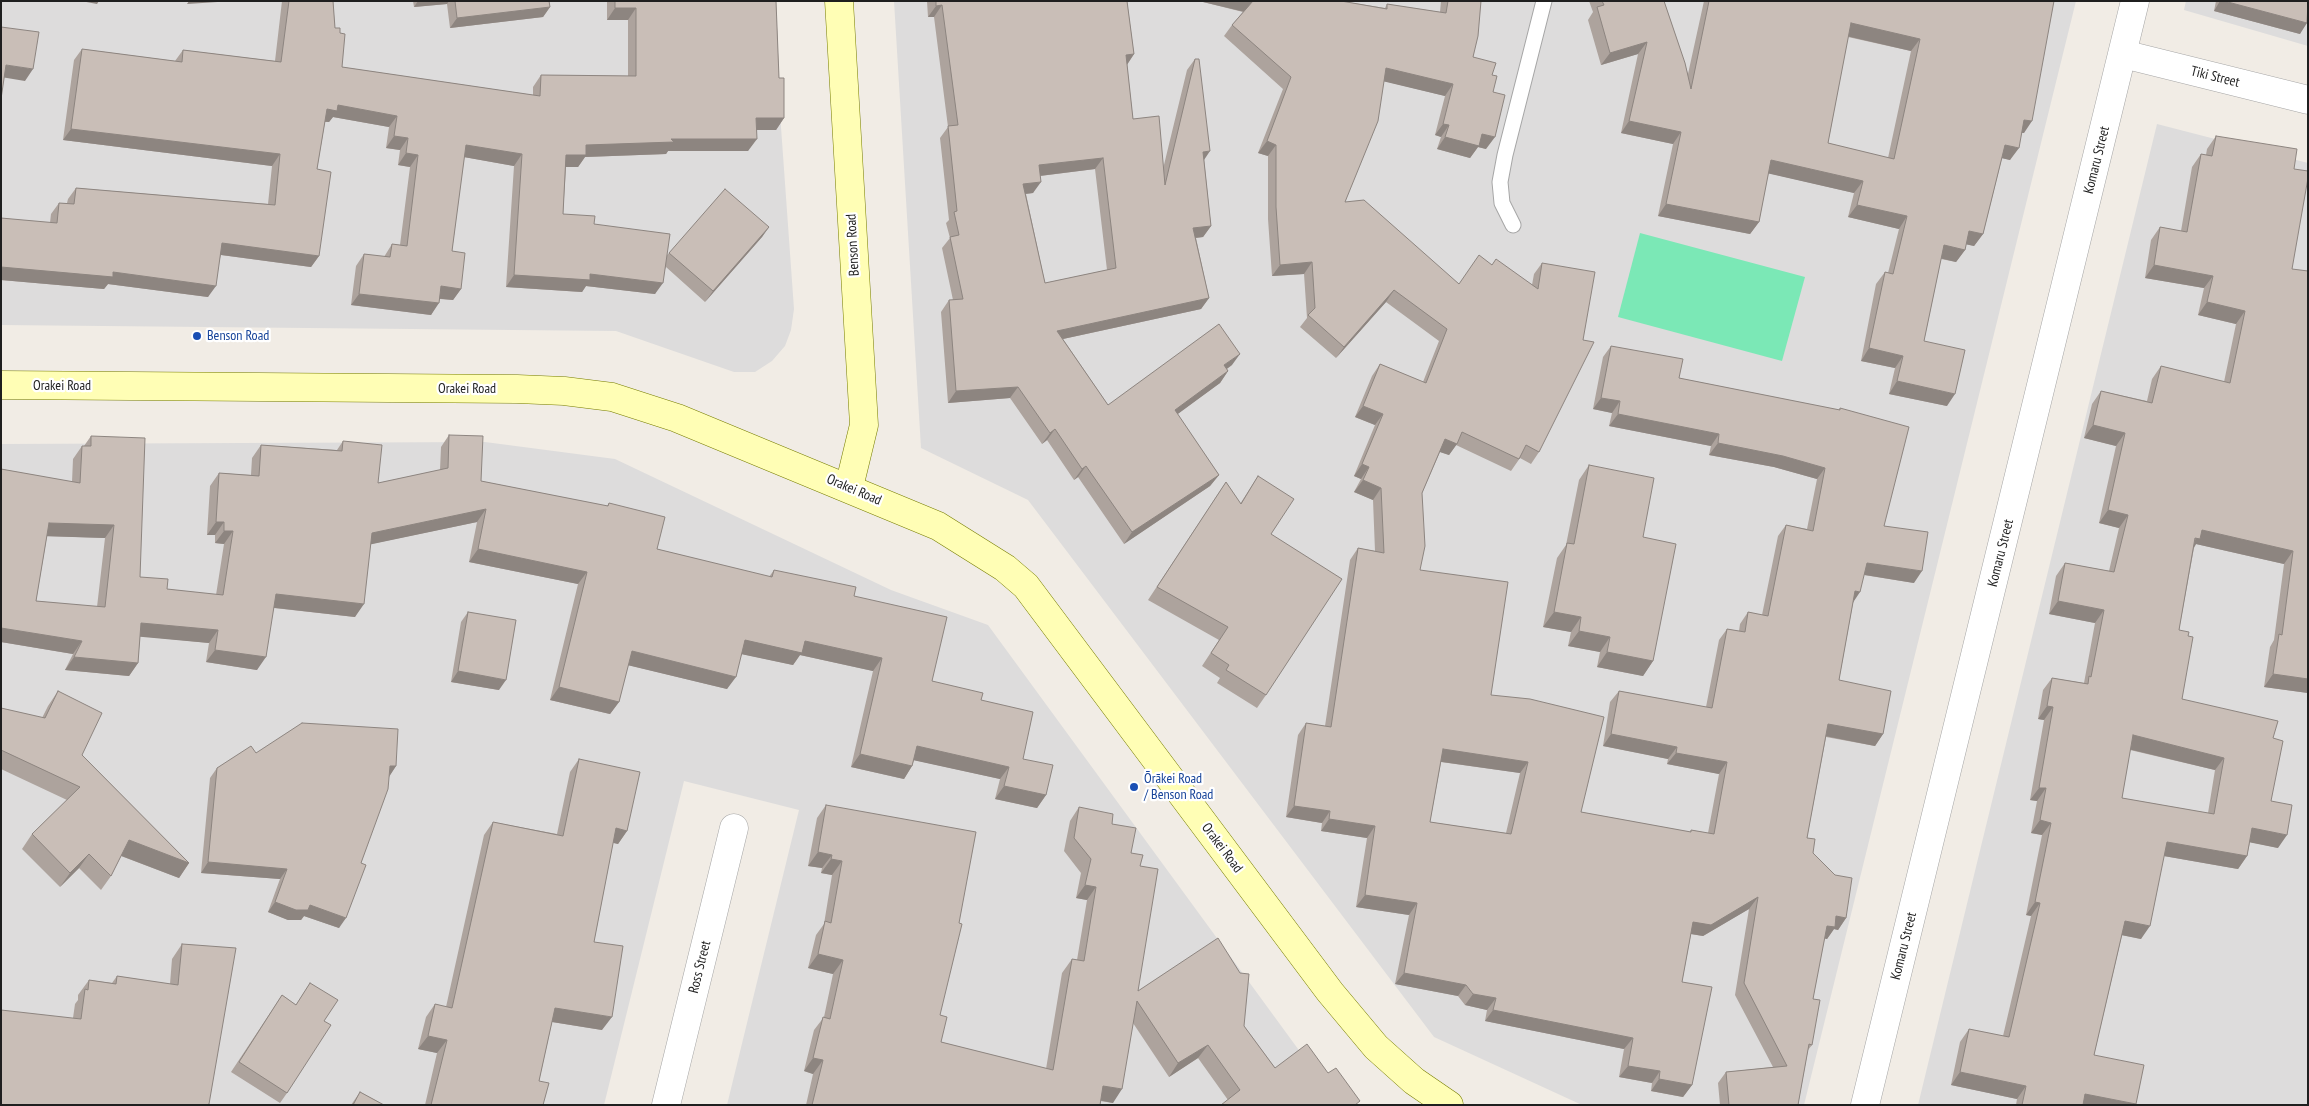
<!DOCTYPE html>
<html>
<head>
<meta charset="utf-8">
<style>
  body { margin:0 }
  #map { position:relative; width:2309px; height:1106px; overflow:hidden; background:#f1ece5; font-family:"PT Sans Narrow",sans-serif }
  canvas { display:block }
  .frame { position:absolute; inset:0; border:2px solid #1f1f1f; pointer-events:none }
</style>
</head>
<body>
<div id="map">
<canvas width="2309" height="1106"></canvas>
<div class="frame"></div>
</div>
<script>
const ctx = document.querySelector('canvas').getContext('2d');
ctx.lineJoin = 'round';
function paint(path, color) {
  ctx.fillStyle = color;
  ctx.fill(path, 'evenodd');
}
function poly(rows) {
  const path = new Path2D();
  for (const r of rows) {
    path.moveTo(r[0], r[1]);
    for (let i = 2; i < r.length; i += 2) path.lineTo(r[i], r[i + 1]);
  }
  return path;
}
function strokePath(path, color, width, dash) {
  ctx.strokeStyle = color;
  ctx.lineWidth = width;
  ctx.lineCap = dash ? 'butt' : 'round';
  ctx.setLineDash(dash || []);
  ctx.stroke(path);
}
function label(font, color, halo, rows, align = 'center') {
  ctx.font = font + ' "PT Sans Narrow",sans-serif';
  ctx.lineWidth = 4.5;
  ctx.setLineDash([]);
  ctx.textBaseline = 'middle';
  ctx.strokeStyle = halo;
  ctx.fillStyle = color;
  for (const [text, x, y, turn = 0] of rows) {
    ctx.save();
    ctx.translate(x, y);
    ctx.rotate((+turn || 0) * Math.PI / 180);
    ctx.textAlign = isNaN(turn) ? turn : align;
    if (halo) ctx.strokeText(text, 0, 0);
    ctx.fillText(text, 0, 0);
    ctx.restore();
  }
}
paint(poly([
  [1,1,772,1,794,309,791,330,785,346,772,361,755,372,734,372,616,331,1,325],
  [894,1,2076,1,1804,1105,1582,1105,1434,1037,1028,500,921,448],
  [2186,1,2308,1,2308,46,2184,10],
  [2157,124,2308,163,2308,1105,1918,1105],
  [485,442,615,459,891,590,988,625,1339,1105,727,1105,799,810,684,781,604,1105,1,1105,1,444]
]), '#dddcdc');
paint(poly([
  [1640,233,1805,277,1782,361,1618,317]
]), '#7be8b6');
const lane = poly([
  [1513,225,1502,203,1500,182,1505,155,1544,1]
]);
const street = poly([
  [2123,54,2308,100],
  [666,1105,734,828],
  [1865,1105,2135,1]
]);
const secondary = poly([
  [839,1,864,425,849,487],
  [1,385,517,389,564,391,612,397,677,418,938,526,1005,568,1026,586,1330,992,1376,1047,1414,1081,1449,1105]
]);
strokePath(lane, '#a6a6a6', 17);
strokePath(street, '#a6a6a6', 29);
strokePath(secondary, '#777d00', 29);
strokePath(lane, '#fff', 15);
strokePath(street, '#fff', 28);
strokePath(secondary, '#fffeb5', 28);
paint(poly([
  [282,1,333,1,335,28,340,33,342,67,533,95,533,87,541,75,628,76,628,20,607,20,607,1,776,1,779,78,784,118,776,130,756,130,748,151,668,151,666,154,585,157,578,167,566,167,563,214,594,224,667,255,669,253,769,227,762,237,705,302,666,267,655,294,586,286,582,292,506,287,514,166,464,157,452,251,461,289,453,300,440,299,431,315,351,305,356,266,364,254,384,257,392,244,400,245,410,167,398,165,400,150,386,148,389,127,333,117,329,122,325,122,317,169,319,256,311,267,221,255,208,297,108,284,104,289,1,280,1,218,50,223,51,214,59,203,67,203,68,199,76,188,268,204,272,166,63,140,74,60,82,49,175,61,183,50,275,61],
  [413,1,549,1,550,7,543,17,450,28,447,4,414,7],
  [927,1,1127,1,1134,54,1127,65,1133,119,1163,169,1187,70,1195,59,1204,159,1211,226,1203,237,1196,238,1209,298,1201,309,1063,339,1108,405,1232,365,1227,369,1228,371,1220,383,1177,414,1219,475,1210,486,1124,544,1078,477,1074,480,1047,440,1042,444,1010,398,948,403,941,312,949,300,953,300,942,248,950,238,946,223,949,220,940,138,948,127,934,17,928,17],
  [1095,169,1107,270,1045,283,1026,194,1033,193,1040,176],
  [1203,1,1341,1,1385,8,1387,4,1440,12,1441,1,1481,1,1473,57,1492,75,1493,92,1486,149,1478,147,1470,158,1437,149,1441,137,1435,135,1445,96,1384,81,1345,202,1459,284,1492,265,1532,285,1534,274,1542,263,1539,452,1531,464,1520,458,1511,471,1456,445,1449,455,1440,452,1422,493,1420,570,1491,695,1581,812,1690,832,1691,830,1708,833,1719,774,1667,764,1668,759,1603,746,1610,702,1619,691,1706,707,1719,640,1727,629,1739,631,1740,624,1748,612,1762,615,1778,536,1786,525,1807,529,1817,479,1774,467,1709,455,1711,446,1609,426,1612,413,1593,409,1603,357,1611,346,1679,378,1839,410,1840,408,1884,526,1914,583,1864,575,1853,603,1839,680,1883,734,1875,746,1826,737,1807,838,1813,853,1846,918,1838,930,1834,929,1827,939,1824,938,1813,999,1812,1045,1808,1050,1798,1105,1720,1105,1718,1083,1726,1072,1773,1067,1735,995,1749,909,1703,936,1691,934,1682,982,1692,1085,1683,1097,1651,1091,1652,1083,1619,1077,1624,1049,1485,1021,1487,1010,1465,1005,1458,996,1395,984,1409,915,1356,907,1367,838,1321,831,1322,823,1286,817,1298,735,1306,723,1325,726,1350,560,1358,548,1375,551,1373,500,1354,492,1361,479,1354,476,1375,425,1355,417,1372,376,1380,364,1423,382,1439,341,1386,302,1336,358,1300,327,1307,318,1304,274,1272,276,1268,219,1268,156,1258,153,1283,89,1224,36,1232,25,1243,12,1203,2],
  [1441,762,1520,773,1506,833,1430,822],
  [1589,1,1664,1,1688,74,1704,1,2054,1,2024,133,2021,133,2010,160,2002,158,1983,234,1974,246,1966,244,1965,250,1956,262,1941,259,1924,341,1947,406,1889,394,1895,368,1861,361,1876,284,1885,272,1888,273,1899,229,1848,217,1854,193,1768,173,1759,222,1750,234,1658,216,1673,144,1621,133,1638,54,1601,65,1588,20,1593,12],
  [1848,37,1911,51,1888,158,1828,143],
  [2216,1,2308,1,2300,34,2214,11],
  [2216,136,2294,169,2292,269,2308,693,2264,687,2270,647,2274,640,2284,564,2196,544,2194,548,2179,630,2182,699,2273,738,2271,801,2278,848,2250,842,2247,856,2238,869,2164,856,2141,939,2122,935,2094,1055,2136,1105,2016,1105,2017,1099,1951,1085,1960,1042,1969,1029,2003,1036,2031,916,2026,915,2042,835,2031,833,2037,801,2030,800,2044,720,2038,719,2043,690,2052,678,2084,683,2095,623,2049,614,2056,576,2065,563,2109,571,2119,528,2099,523,2116,446,2084,438,2092,404,2101,391,2147,401,2152,379,2161,366,2224,382,2236,324,2198,315,2204,288,2145,278,2151,240,2160,227,2181,231,2192,167,2201,154,2206,155,2207,149],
  [2130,750,2215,770,2208,813,2122,798],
  [449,435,481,481,607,506,609,503,657,549,769,577,774,570,854,596,932,681,981,700,1023,759,1046,795,1037,808,995,799,1000,779,914,760,912,766,904,779,851,767,873,671,800,655,793,665,742,654,727,689,628,665,619,702,610,714,550,700,578,584,469,562,477,522,371,544,355,617,274,608,257,670,206,662,209,643,140,636,138,663,129,676,65,670,73,654,1,642,1,469,72,482,73,459,82,446,84,446,91,436,140,577,167,589,216,595,224,544,215,543,215,535,207,535,210,486,219,473,251,475,252,458,261,445,337,450,343,441,378,483,440,470,441,447],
  [47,536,105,538,97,607,36,601],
  [1589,465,1643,537,1653,661,1643,676,1597,667,1600,652,1568,646,1571,632,1543,627,1557,558,1566,545,1579,480],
  [1258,476,1271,534,1266,695,1257,708,1217,683,1220,678,1202,666,1219,640,1148,600,1226,482,1240,504],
  [468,612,499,690,451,682,461,622],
  [58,691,82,755,189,863,179,878,121,856,111,876,101,890,79,868,60,887,22,849,32,834,67,800,1,769,1,708,42,718,48,706],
  [256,753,396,766,389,776,361,863,339,928,304,916,301,920,288,920,268,912,280,879,201,873,210,778,217,768],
  [579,759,627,831,618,844,613,843,594,942,602,1030,552,1022,539,1081,543,1105,425,1105,437,1053,418,1049,426,1017,435,1004,446,1007,484,835,493,822,557,834,570,772],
  [826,805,940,1015,941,1042,1046,1069,1062,973,1072,959,1077,960,1087,900,1076,898,1081,873,1064,851,1070,821,1079,807,1112,824,1140,866,1138,991,1244,1026,1275,1068,1328,1073,1360,1101,1228,1100,1198,1058,1169,1077,1133,1023,1113,1103,1100,1101,1100,1105,806,1105,813,1074,804,1071,814,1030,824,1017,833,974,808,968,816,935,824,924,832,875,821,873,822,868,808,866,817,818],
  [182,944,208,1105,1,1105,73,1018,75,1004,78,1000,78,995,89,980,112,983,117,976,170,984,172,959],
  [310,983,324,1021,287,1093,280,1103,231,1072,282,995,296,1005],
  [360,1092,384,1105,351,1105]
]), '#ada39d');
paint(poly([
  [81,1,99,1,97,4],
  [189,1,233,1,187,4],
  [418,1,449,1,447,4,414,7],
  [1204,1,1253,1,1245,12,1203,2],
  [2220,1,2224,1,2307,23,2300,34,2214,11],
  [942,5,934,17,928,17,936,6],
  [550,7,543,17,450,28,457,18],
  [615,8,636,8,628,20,607,20],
  [1851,23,1920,39,1911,51,1842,35],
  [1647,42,1638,54,1601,65,1610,53],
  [1134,54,1126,66,1126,55],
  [6,65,33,69,25,81,1,77],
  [1386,68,1453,84,1445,96,1378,80],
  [338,105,397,116,389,127,333,117,329,122,318,121,327,109],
  [756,118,784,118,776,130,748,130],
  [2024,120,2032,121,2024,133,2015,132],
  [1629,121,1681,132,1673,144,1621,133],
  [1443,124,1449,125,1441,137,1435,135],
  [71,129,280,154,272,166,63,140],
  [1482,134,1495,137,1486,149,1478,147,1470,158,1437,149,1445,137],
  [394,136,408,138,400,150,386,148],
  [671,139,757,139,748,151,668,151,666,154,585,157,578,167,558,167,566,155,586,145],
  [1267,141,1276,145,1268,156,1258,153],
  [466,145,522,154,514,166,458,156],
  [2005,145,2019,148,2010,160,1997,157],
  [1210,151,1202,163,1203,152],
  [406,153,418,155,410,167,398,165],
  [1103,158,1095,169,1031,177,1039,165],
  [1771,160,1863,181,1854,193,1762,172],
  [1041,182,1033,193,1015,195,1023,184],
  [1666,204,1759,222,1750,234,1658,216],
  [1857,205,1907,216,1899,229,1848,217],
  [1211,226,1203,237,1185,239,1193,228],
  [769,227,762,237,705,302,713,291],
  [1969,231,1983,234,1974,246,1960,243],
  [222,243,319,256,311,267,214,254],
  [1944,245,1965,250,1956,262,1935,257],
  [1312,262,1304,274,1272,276,1280,265],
  [2154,265,2213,276,2204,288,2145,278],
  [1,267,113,272,216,286,208,297,108,284,104,289,1,280],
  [590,274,663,283,655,294,586,286,582,292,506,287,514,275],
  [441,286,461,289,453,300,433,298],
  [1394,290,1386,302,1336,358,1344,347],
  [359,294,439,303,431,315,351,305],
  [1209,298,1201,309,1049,342,1057,331],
  [2207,302,2245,311,2236,324,2198,315],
  [1869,348,1903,356,1895,368,1861,361],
  [1240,354,1232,365,1216,376,1224,365],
  [1228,371,1220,383,1167,422,1175,410],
  [1897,381,1955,394,1947,406,1889,394],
  [1018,387,1010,398,948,403,956,391],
  [1601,398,1620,401,1612,413,1593,409],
  [1363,406,1383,414,1375,425,1355,417],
  [1618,414,1719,434,1711,446,1609,426],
  [2093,425,2125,433,2116,446,2084,438],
  [1055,429,1047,440,1042,444,1050,433],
  [1445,439,1457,444,1449,455,1437,451],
  [1718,443,1783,456,1825,468,1817,479,1774,467,1709,455],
  [1362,464,1369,467,1361,479,1354,476],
  [1086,466,1078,477,1074,480,1082,469],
  [1219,475,1210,486,1124,544,1132,532],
  [1363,480,1381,488,1373,500,1354,492],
  [486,509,477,522,363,546,372,533],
  [2108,510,2128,515,2119,528,2099,523],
  [216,522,224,522,215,535,207,535],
  [49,523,114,525,105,538,40,536],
  [2202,530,2293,551,2284,564,2196,544,2191,552,2196,538],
  [224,531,233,531,224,544,215,543],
  [478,549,587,572,578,584,469,562],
  [1867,563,1922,571,1914,583,1859,574],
  [1855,591,1860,592,1852,604],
  [276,594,364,604,355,617,267,607],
  [2058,601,2104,610,2095,623,2049,614],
  [1554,612,1581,617,1571,632,1543,627],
  [141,623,218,630,209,643,132,636],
  [1,628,82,641,73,654,1,642],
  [1579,631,1610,637,1600,652,1568,646],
  [745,640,805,641,882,658,873,671,800,655,793,665,736,653],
  [215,650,266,657,257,670,206,662],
  [632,651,736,677,727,689,623,664],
  [1607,652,1653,661,1643,676,1597,667],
  [74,657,138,663,129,676,65,670],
  [458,671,506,680,499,690,451,682],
  [2273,674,2308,679,2308,693,2264,687],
  [559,687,619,702,610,714,550,700],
  [2047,706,2053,707,2044,720,2038,719],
  [1828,724,1883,734,1875,746,1820,735],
  [1611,734,1677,747,1668,759,1603,746],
  [2133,735,2224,758,2215,770,2124,748],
  [917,746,1009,767,1000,779,908,759],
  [1443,749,1528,762,1520,773,1435,761],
  [1676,753,1727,762,1719,774,1667,764],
  [860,754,912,766,904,779,851,767],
  [390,766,396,766,389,777],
  [1004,786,1046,795,1037,808,995,799],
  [2039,788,2046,788,2037,801,2030,800],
  [1294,806,1330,811,1322,823,1286,817],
  [1329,819,1375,826,1367,838,1321,831],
  [2040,820,2051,823,2042,835,2031,833],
  [616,828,627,831,618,844,607,841],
  [2252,828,2287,835,2278,848,2243,841],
  [129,840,189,863,179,878,119,855],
  [2167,842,2247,856,2238,869,2158,855],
  [818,852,832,855,822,868,808,866],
  [89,854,79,868,60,887,70,873],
  [831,859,842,861,832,875,821,873],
  [208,862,287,869,280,879,201,873],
  [1085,885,1096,887,1087,900,1076,898],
  [1365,895,1417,903,1409,915,1356,907],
  [1758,897,1749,909,1703,936,1685,933,1693,922],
  [275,902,310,905,346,918,339,928,304,916,301,920,288,920,268,912],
  [2035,902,2040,903,2031,916,2026,915],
  [1836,916,1846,918,1838,930,1834,929,1827,939,1818,937,1827,926],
  [2125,921,2150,926,2141,939,2116,934],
  [818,954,843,960,833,974,808,968],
  [1404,973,1466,985,1458,996,1395,984],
  [1473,994,1496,998,1487,1010,1465,1005],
  [555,1008,612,1017,602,1030,546,1021],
  [1493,1010,1633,1038,1624,1049,1485,1021],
  [428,1036,447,1040,437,1053,418,1049],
  [1208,1045,1198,1058,1169,1077,1178,1063],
  [813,1058,823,1060,813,1074,804,1071],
  [1628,1066,1660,1071,1652,1083,1619,1077],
  [1960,1072,2026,1086,2017,1099,1951,1085],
  [1659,1079,1692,1085,1683,1097,1651,1091],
  [1103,1086,1122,1089,1113,1103,1093,1099],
  [2085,1094,2136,1104,2136,1105,2077,1105]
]), '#8d8580');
const building = poly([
  [289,1,333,1,335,28,340,28,340,33,345,34,342,67,540,96,541,75,636,76,636,8,615,8,615,1,776,1,779,78,784,78,784,118,756,118,757,139,671,139,674,142,586,145,586,155,566,155,563,214,595,216,594,224,670,234,663,283,590,274,590,280,514,275,522,154,466,145,452,251,465,253,461,289,441,286,439,303,359,294,364,254,390,257,392,244,407,246,418,155,406,153,408,138,394,136,397,116,338,105,337,111,327,109,317,169,331,172,319,256,222,243,216,286,113,272,113,277,1,267,1,218,57,223,59,203,74,204,76,188,275,205,280,154,71,129,82,49,182,62,183,50,281,62,289,1],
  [455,1,549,1,550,7,457,18,455,1],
  [936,1,1127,1,1134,54,1126,55,1133,119,1159,116,1165,185,1195,59,1199,59,1210,151,1203,152,1211,226,1193,228,1209,298,1057,331,1108,405,1219,324,1240,354,1224,365,1228,371,1175,410,1219,475,1132,532,1086,466,1082,469,1055,429,1050,433,1018,387,956,391,949,300,963,299,950,237,959,235,954,212,957,211,948,126,958,125,942,5,936,6,936,1],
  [1103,158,1116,268,1045,283,1023,184,1041,182,1039,165,1103,158],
  [1253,1,1341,1,1387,9,1387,4,1446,13,1448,1,1481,1,1478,36,1473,57,1496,63,1492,75,1497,76,1493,92,1505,95,1495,137,1482,134,1479,146,1445,137,1449,125,1443,124,1453,84,1386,68,1378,121,1345,202,1364,200,1459,284,1479,255,1492,265,1496,259,1538,289,1542,263,1595,272,1583,340,1594,342,1539,452,1526,445,1519,459,1462,432,1457,444,1445,439,1422,493,1425,546,1420,570,1508,582,1491,695,1530,699,1604,717,1581,812,1691,832,1691,830,1714,834,1727,762,1676,753,1677,747,1611,734,1619,691,1712,708,1727,629,1745,632,1748,612,1768,616,1786,525,1813,531,1825,468,1783,456,1718,443,1719,434,1618,414,1620,401,1601,398,1611,346,1683,359,1679,378,1840,410,1840,408,1909,427,1884,526,1928,532,1922,571,1867,563,1860,592,1855,591,1839,680,1891,691,1883,734,1828,724,1807,838,1815,839,1813,853,1835,875,1852,878,1846,918,1836,916,1835,927,1827,926,1813,999,1820,1000,1812,1045,1809,1044,1798,1105,1729,1105,1726,1072,1787,1066,1744,983,1758,897,1711,925,1693,922,1682,982,1712,987,1692,1085,1659,1079,1660,1071,1628,1066,1633,1038,1493,1010,1496,998,1473,994,1466,985,1404,973,1417,903,1365,895,1375,826,1329,819,1330,811,1294,806,1306,723,1331,727,1358,548,1384,553,1381,488,1363,480,1369,467,1362,464,1383,414,1363,406,1380,364,1426,383,1447,329,1394,290,1344,347,1308,315,1315,308,1312,262,1280,265,1276,207,1276,145,1267,141,1291,77,1232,25,1253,1],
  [1443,749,1528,762,1511,834,1430,822,1443,749],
  [1602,1,1664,1,1685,63,1691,89,1709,1,2054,1,2032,121,2024,120,2019,148,2005,145,1983,234,1969,231,1965,250,1944,245,1924,341,1965,350,1955,394,1897,381,1903,356,1869,348,1885,272,1893,274,1907,216,1857,205,1863,181,1771,160,1759,222,1666,204,1681,132,1629,121,1647,42,1610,53,1597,7,1604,5,1602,1],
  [1851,23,1920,39,1894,159,1828,143,1851,23],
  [2224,1,2308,1,2307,23,2224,1],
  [1,27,39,32,33,69,6,65,1,99,1,27],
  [2216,136,2297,149,2294,169,2308,171,2308,178,2292,269,2308,271,2308,679,2273,674,2279,634,2282,635,2293,551,2202,530,2200,539,2195,538,2179,630,2189,632,2188,636,2193,637,2182,699,2278,721,2273,738,2283,741,2271,801,2292,805,2287,835,2252,828,2247,856,2167,842,2150,926,2125,921,2094,1055,2144,1065,2136,1104,2085,1094,2083,1105,2022,1105,2026,1086,1960,1072,1969,1029,2009,1037,2040,903,2035,902,2051,823,2040,820,2046,788,2039,788,2053,707,2047,706,2052,678,2088,684,2089,676,2091,677,2104,610,2058,601,2065,563,2114,572,2128,515,2108,510,2125,433,2093,425,2101,391,2152,403,2161,366,2230,383,2245,311,2207,302,2213,276,2154,265,2160,227,2187,232,2201,154,2212,156,2216,136],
  [2133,735,2224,758,2214,814,2122,798,2133,735],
  [725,189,769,227,713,291,669,253,725,189],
  [449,435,483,436,481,481,608,506,609,503,665,517,657,549,772,577,774,570,856,587,854,596,947,617,932,681,983,693,981,700,1033,712,1023,759,1053,765,1046,795,1004,786,1009,767,917,746,912,766,860,754,882,658,805,641,802,653,745,640,736,677,632,651,619,702,559,687,587,572,478,549,486,509,372,533,364,604,276,594,266,657,215,650,218,630,141,623,138,663,74,657,82,641,1,628,1,469,80,483,82,446,91,446,91,436,145,438,140,577,168,579,167,589,223,595,233,531,224,531,224,522,216,522,219,473,259,476,261,445,342,451,343,441,382,445,378,483,448,468,449,435],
  [49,523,114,525,105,607,36,601,49,523],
  [1589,465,1654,478,1643,537,1676,544,1653,661,1607,652,1610,637,1579,631,1581,617,1554,612,1567,543,1574,544,1589,465],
  [1258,476,1294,499,1271,534,1342,579,1266,695,1226,670,1229,665,1211,653,1228,627,1157,587,1226,482,1241,504,1258,476],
  [468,612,516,620,506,680,458,671,468,612],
  [58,691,102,713,82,755,189,863,129,840,111,876,89,854,70,873,32,834,80,787,1,750,1,708,45,718,58,691],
  [302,723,398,729,396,766,390,766,388,789,361,863,366,865,346,918,310,905,308,910,296,910,275,902,287,869,208,862,217,768,251,746,256,753,302,723],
  [579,759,640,772,627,831,616,828,594,942,623,946,612,1017,555,1008,539,1081,549,1083,543,1105,431,1105,447,1040,428,1036,435,1004,452,1008,493,822,563,836,579,759],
  [826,805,976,832,959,923,962,924,940,1015,947,1017,941,1042,1053,1070,1072,959,1084,961,1096,887,1085,885,1091,859,1074,838,1079,807,1113,814,1112,824,1136,828,1131,853,1143,855,1140,866,1158,869,1138,991,1218,938,1240,973,1249,974,1244,1026,1275,1068,1307,1044,1328,1073,1336,1068,1360,1101,1355,1105,1221,1105,1240,1090,1208,1045,1178,1063,1137,1001,1122,1089,1103,1086,1100,1105,812,1105,823,1060,813,1058,823,1017,830,1019,843,960,818,954,825,921,831,923,842,861,831,859,832,855,818,852,826,805],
  [182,944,236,948,209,1104,207,1105,1,1105,1,1010,81,1019,85,989,88,990,89,980,116,984,117,976,178,985,182,944],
  [310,983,338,1000,324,1021,331,1025,287,1093,239,1062,282,995,296,1005,310,983],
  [360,1092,384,1105,353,1105,360,1092]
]);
paint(building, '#c9beb7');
strokePath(building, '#8d8580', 1);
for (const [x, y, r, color] of [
  [197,336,5,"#1a4fb4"],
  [1134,787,5,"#1a4fb4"]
]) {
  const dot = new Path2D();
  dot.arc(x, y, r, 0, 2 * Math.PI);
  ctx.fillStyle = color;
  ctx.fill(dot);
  strokePath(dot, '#fff', 2);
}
label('14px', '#1f1f1f', '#fff', [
  ["Tiki Street",2215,77,14],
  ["Komaru Street",2097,160,-76],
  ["Benson Road",853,245,-93],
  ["Orakei Road",62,386],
  ["Orakei Road",467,389],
  ["Orakei Road",854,490,23],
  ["Komaru Street",2001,553,-76],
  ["Orakei Road",1222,848,53],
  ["Komaru Street",1904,946,-76],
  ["Ross Street",700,967,-76]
]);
label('14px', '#164399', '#fff', [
  ["Benson Road",207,336],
  ["Ōrākei Road",1144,779],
  ["/ Benson Road",1144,795]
], 'left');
</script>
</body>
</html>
